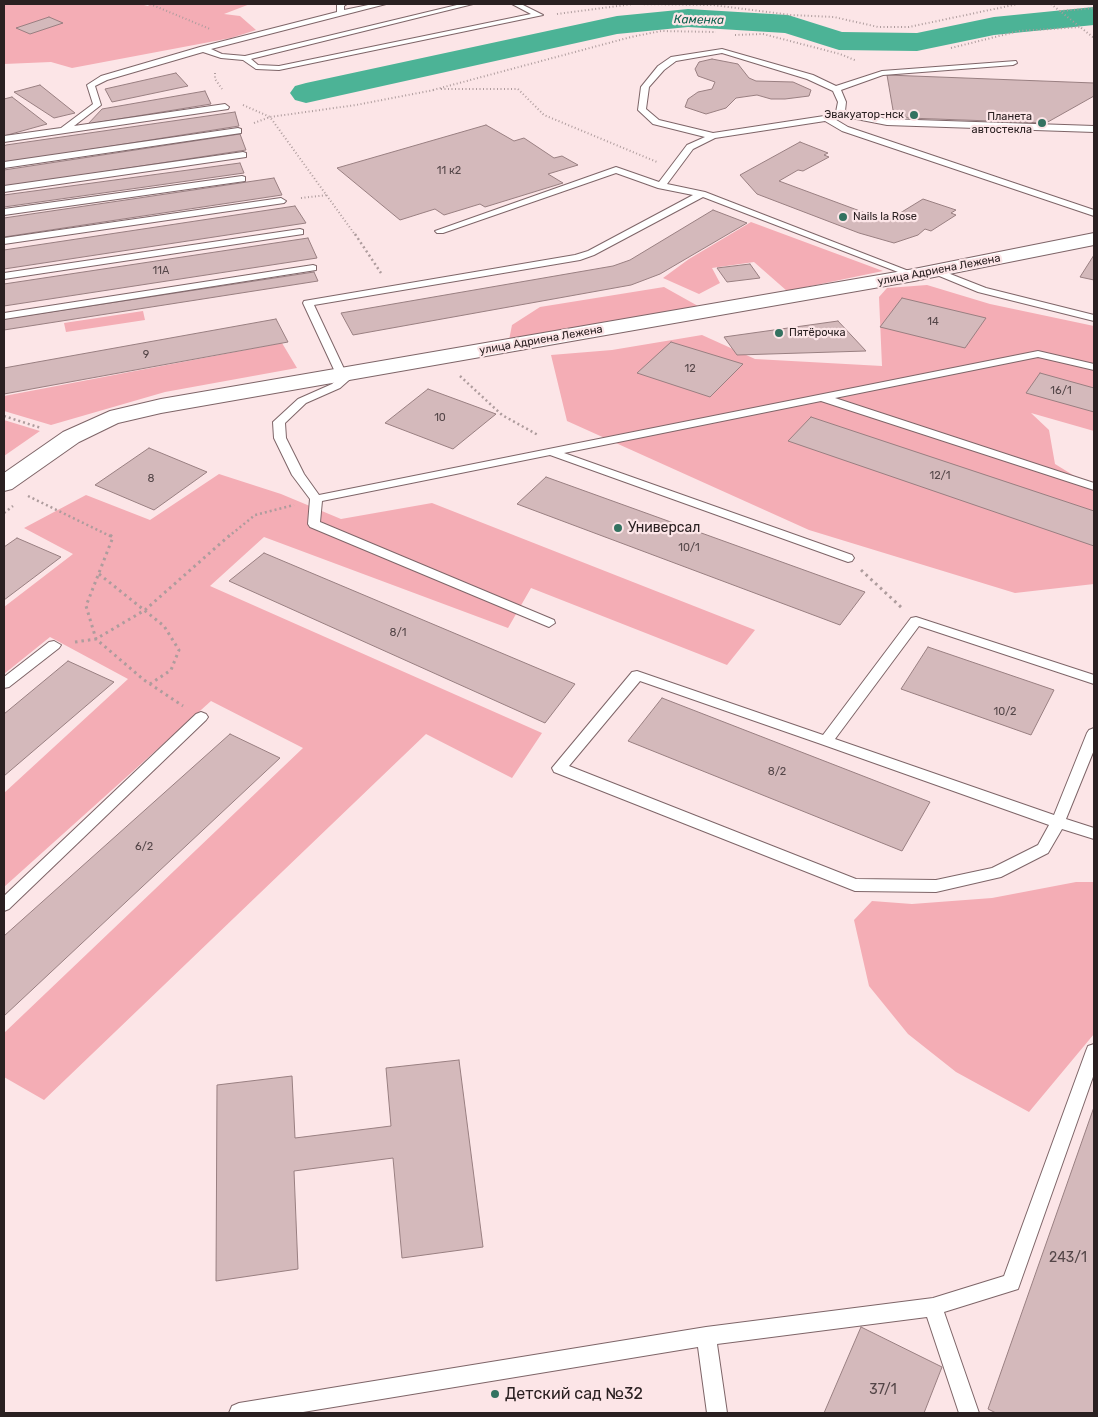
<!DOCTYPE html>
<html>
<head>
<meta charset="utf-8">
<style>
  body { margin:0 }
  #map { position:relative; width:1098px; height:1417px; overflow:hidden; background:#fce5e7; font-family:Rubik,sans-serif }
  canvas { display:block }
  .frame { position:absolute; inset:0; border:5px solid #2a2021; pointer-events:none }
</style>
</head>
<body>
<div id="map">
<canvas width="1098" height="1417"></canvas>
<div class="frame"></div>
</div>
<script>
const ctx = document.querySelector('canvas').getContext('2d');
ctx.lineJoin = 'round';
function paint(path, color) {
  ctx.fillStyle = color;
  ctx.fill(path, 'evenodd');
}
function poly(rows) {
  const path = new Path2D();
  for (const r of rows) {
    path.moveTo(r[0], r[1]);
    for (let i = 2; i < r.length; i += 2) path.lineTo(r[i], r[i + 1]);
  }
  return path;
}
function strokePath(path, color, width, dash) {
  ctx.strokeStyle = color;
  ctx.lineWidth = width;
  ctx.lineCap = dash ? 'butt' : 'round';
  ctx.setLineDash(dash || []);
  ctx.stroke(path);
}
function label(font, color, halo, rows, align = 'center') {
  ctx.font = font + ' Rubik,sans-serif';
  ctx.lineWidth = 4.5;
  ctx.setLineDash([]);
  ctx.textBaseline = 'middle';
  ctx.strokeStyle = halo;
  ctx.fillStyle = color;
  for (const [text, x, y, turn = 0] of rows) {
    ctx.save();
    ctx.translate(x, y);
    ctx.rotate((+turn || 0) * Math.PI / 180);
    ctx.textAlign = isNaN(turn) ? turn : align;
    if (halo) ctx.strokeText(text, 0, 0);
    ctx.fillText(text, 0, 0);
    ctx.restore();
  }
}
paint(poly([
  [4,4,140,4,148,6,150,4,250,4,224,14,240,16,256,30,231,38,72,68,51,62,4,64],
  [751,222,883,271,787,291,754,262,712,268,720,283,699,294,663,278,689,259],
  [927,285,990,304,1094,326,1094,431,1031,413,1049,430,1055,464,1094,488,1094,584,1015,593,809,530,567,421,551,355,612,350,702,335,755,359,882,366,879,297,887,288],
  [664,287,698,306,509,340,512,325,540,307],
  [143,311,145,320,66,332,64,323],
  [282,343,297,368,165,392,51,425,4,411,4,396],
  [4,420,40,431,4,456],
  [219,474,281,494,341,519,432,503,755,630,727,665,531,588,508,628,264,537,210,586,542,733,512,778,426,734,44,1100,4,1077,4,1033,303,748,211,701,4,887,4,793,128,679,50,637,4,674,4,607,73,554,24,528,86,495,150,520],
  [1076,882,1094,882,1094,1034,1029,1112,956,1072,908,1034,869,986,854,920,872,901,912,904,992,898]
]), '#f4adb5');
paint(poly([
  [1094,7,1094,25,994,35,917,51,839,50,785,33,688,27,617,34,306,103,295,100,290,93,295,86,306,83,617,16,688,9,788,15,842,32,917,33,994,17,1094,7]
]), '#4cb396');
const building = poly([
  [49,17,63,23,30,34,16,28,49,17],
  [712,59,738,64,749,78,756,81,793,82,811,90,809,96,785,99,771,99,757,95,736,98,726,108,706,114,685,107,688,99,698,92,712,89,715,82,698,76,695,69,699,62,712,59],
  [176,73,188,86,112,102,105,89,176,73],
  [887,75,1094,83,1094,96,1046,123,908,118,893,110,887,75],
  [40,85,75,113,54,118,14,92,40,85],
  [205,91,211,104,88,124,102,109,205,91],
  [12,97,47,124,4,136,4,99,12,97],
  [235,112,239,126,4,163,4,146,6,145,235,112],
  [486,125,514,141,524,138,554,158,562,156,578,165,548,174,563,183,485,207,480,204,444,215,435,209,400,220,337,168,486,125],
  [240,134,246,150,4,187,4,170,240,134],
  [800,142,828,153,824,155,829,157,803,171,798,170,779,181,887,221,923,199,956,210,951,213,956,215,931,231,925,229,918,235,894,243,859,233,757,194,740,175,800,142],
  [240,163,244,173,4,207,4,195,240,163],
  [274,178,282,195,4,237,4,218,274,178],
  [295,206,306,223,4,269,4,250,295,206],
  [713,210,747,223,660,274,631,285,353,335,341,313,613,266,630,260,713,210],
  [308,238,317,258,4,306,4,284,308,238],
  [1094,255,1094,280,1080,277,1094,255],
  [750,264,760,278,727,282,717,268,750,264],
  [314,272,318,281,4,330,4,319,314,272],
  [902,298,986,318,965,348,880,327,902,298],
  [276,319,288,342,4,394,4,368,276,319],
  [838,321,866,351,737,355,724,337,838,321],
  [671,342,743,364,710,397,637,373,671,342],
  [1040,373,1094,388,1094,412,1026,393,1040,373],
  [428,389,496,414,453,449,385,423,428,389],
  [811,417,1094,511,1094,546,788,441,811,417],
  [149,448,207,472,154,510,95,485,149,448],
  [546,477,865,592,840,625,517,504,546,477],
  [17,538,61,557,4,600,4,547,17,538],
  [264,553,575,684,545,723,229,581,264,553],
  [928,647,1054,690,1031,735,901,689,928,647],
  [68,661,114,682,4,776,4,714,68,661],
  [662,698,930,802,902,851,628,741,662,698],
  [230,734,280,758,4,1016,4,936,230,734],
  [459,1060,483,1247,402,1258,393,1158,294,1171,298,1269,216,1281,217,1085,292,1076,295,1138,391,1126,386,1068,459,1060],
  [1094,1107,1094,1413,996,1413,988,1409,1094,1107],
  [861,1327,942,1367,924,1413,824,1413,861,1327]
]);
paint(building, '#d4b9bb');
strokePath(building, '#997f81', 1);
const service = poly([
  [337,4,347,4,344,6,344,10,373,4,386,4,211,49,222,54,245,56,461,4,473,4,251,59,258,65,279,66,531,14,512,4,521,4,543,15,279,70,256,69,243,60,221,58,203,52,107,80,95,86,101,105,74,126,225,104,229,107,228,109,4,142,4,136,61,128,93,104,87,85,101,76,200,47,337,12,337,4],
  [722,49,813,75,836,86,882,71,1016,61,1017,63,1013,65,883,75,841,90,846,102,845,111,887,119,1094,126,1094,132,887,125,841,116,833,118,848,127,1094,210,1094,216,842,131,825,121,715,138,693,149,667,184,705,192,919,275,914,278,911,277,703,197,594,255,580,260,314,305,346,373,352,370,357,373,340,388,306,403,285,423,286,438,304,474,319,495,1038,351,1094,364,1094,370,1038,357,835,398,1094,483,1094,490,821,401,564,453,852,555,854,558,852,561,848,562,550,455,322,501,320,522,554,620,555,623,549,627,310,527,308,524,310,499,292,475,274,438,273,422,298,399,332,384,340,377,336,374,303,303,304,301,575,255,588,251,693,195,658,188,616,173,443,233,437,233,435,231,616,167,659,182,687,145,705,137,653,124,638,110,641,87,658,66,671,57,722,49],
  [722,53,807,79,833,91,838,102,836,112,824,116,713,133,659,120,646,109,649,87,664,70,676,61,722,53],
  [238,128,241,129,241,133,4,168,4,162,238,128],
  [243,152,246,153,246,157,4,192,4,186,243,152],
  [242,176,245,177,245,181,4,215,4,209,242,176],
  [281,198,286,201,284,203,4,244,4,238,281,198],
  [300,229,303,230,303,234,4,279,4,273,300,229],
  [313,265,316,266,316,270,4,319,4,313,313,265],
  [935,268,986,288,1094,315,1094,321,978,292,932,273,930,271,935,268],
  [916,617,1094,675,1094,684,919,626,835,739,1054,815,1087,733,1089,730,1094,728,1094,750,1066,819,1094,828,1094,839,1062,829,1048,853,1001,877,936,892,855,891,554,772,552,768,632,672,637,671,823,735,911,618,916,617],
  [640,681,821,744,1049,825,1038,845,992,868,936,880,856,879,569,766,640,681],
  [54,641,61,645,59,648,9,687,4,688,4,677,49,642,54,641],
  [201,712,206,714,208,717,206,720,9,909,4,911,4,896,196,714,201,712],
  [1094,1044,1094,1074,1018,1289,944,1312,979,1413,959,1413,927,1317,717,1344,727,1413,707,1413,698,1347,297,1413,229,1413,232,1406,239,1403,706,1327,933,1298,1004,1276,1086,1051,1088,1046,1094,1044]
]);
const tertiary = poly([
  [1094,233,1094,245,914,281,161,413,118,423,79,442,12,489,4,491,4,473,63,432,110,411,161,399,914,269,1094,233]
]);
strokePath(service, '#7e6568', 2);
strokePath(tertiary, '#7e6568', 2);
strokePath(poly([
  [150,4,210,29],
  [1051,4,1094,38],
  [1060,11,1094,8],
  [557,14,633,4,713,5,791,15,834,17,878,27,909,27,1018,4],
  [735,35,763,34,840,54,857,61],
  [951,48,1019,31,1081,27],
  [215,73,215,79,222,89],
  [441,89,518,89,544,115,657,162],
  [433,90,631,37,661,31,716,32],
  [243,105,270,117,356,236],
  [254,123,270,117,356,105,434,90],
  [301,198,328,195]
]), '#ae9c9d', 2, [1, 2.5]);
strokePath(poly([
  [355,234,381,273],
  [460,376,502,415,538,435],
  [4,416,41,428],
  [28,496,112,537],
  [4,513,13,506],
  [228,537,255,515,294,505]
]), '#ae9c9d', 2.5, [2, 3]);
strokePath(poly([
  [110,535,113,537,86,606,96,639,144,680,183,706],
  [861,570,902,608],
  [99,574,164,626,179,650,171,670,150,684],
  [75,642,96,639,145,610,230,535]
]), '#ae9c9d', 3, [2.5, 4]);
paint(service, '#fff');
paint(tertiary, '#fff');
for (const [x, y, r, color] of [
  [914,115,5,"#337260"],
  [1042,123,5,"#337260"],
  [843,217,5,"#337260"],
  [779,333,5,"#337260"],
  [618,528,5,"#337260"],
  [495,1394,5,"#337260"]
]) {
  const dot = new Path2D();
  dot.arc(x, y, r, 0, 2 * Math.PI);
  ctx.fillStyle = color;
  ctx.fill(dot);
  strokePath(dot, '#fce5e7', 2);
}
label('11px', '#2a2021', '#fce5e7', [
  ["Эвакуатор-нск",904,115],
  ["Планета",1032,117],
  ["автостекла",1032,130],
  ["Nails la Rose",853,217,"left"],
  ["Пятёрочка",789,333,"left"]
], 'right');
label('11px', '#544648', null, [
  ["11 к2",449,171],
  ["11А",161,271],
  ["14",933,322],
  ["9",146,355],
  ["12",690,369],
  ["16/1",1061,391],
  ["10",440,418],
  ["12/1",940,476],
  ["8",151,479],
  ["10/1",689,548],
  ["8/1",398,633],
  ["10/2",1005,712],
  ["8/2",777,772],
  ["6/2",144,847]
]);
label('11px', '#2a2021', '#fce5e7', [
  ["улица Адриена Лежена",939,270,-11],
  ["улица Адриена Лежена",541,340,-10]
]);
label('italic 12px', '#0c604d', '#fce5e7', [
  ["Каменка",699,20,1]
]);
label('14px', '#2a2021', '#fce5e7', [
  ["Универсал",628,528]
], 'left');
label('14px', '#544648', null, [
  ["243/1",1068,1258],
  ["37/1",883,1390]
]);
label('16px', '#2a2021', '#fce5e7', [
  ["Детский сад №32",505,1394]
], 'left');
</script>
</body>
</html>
